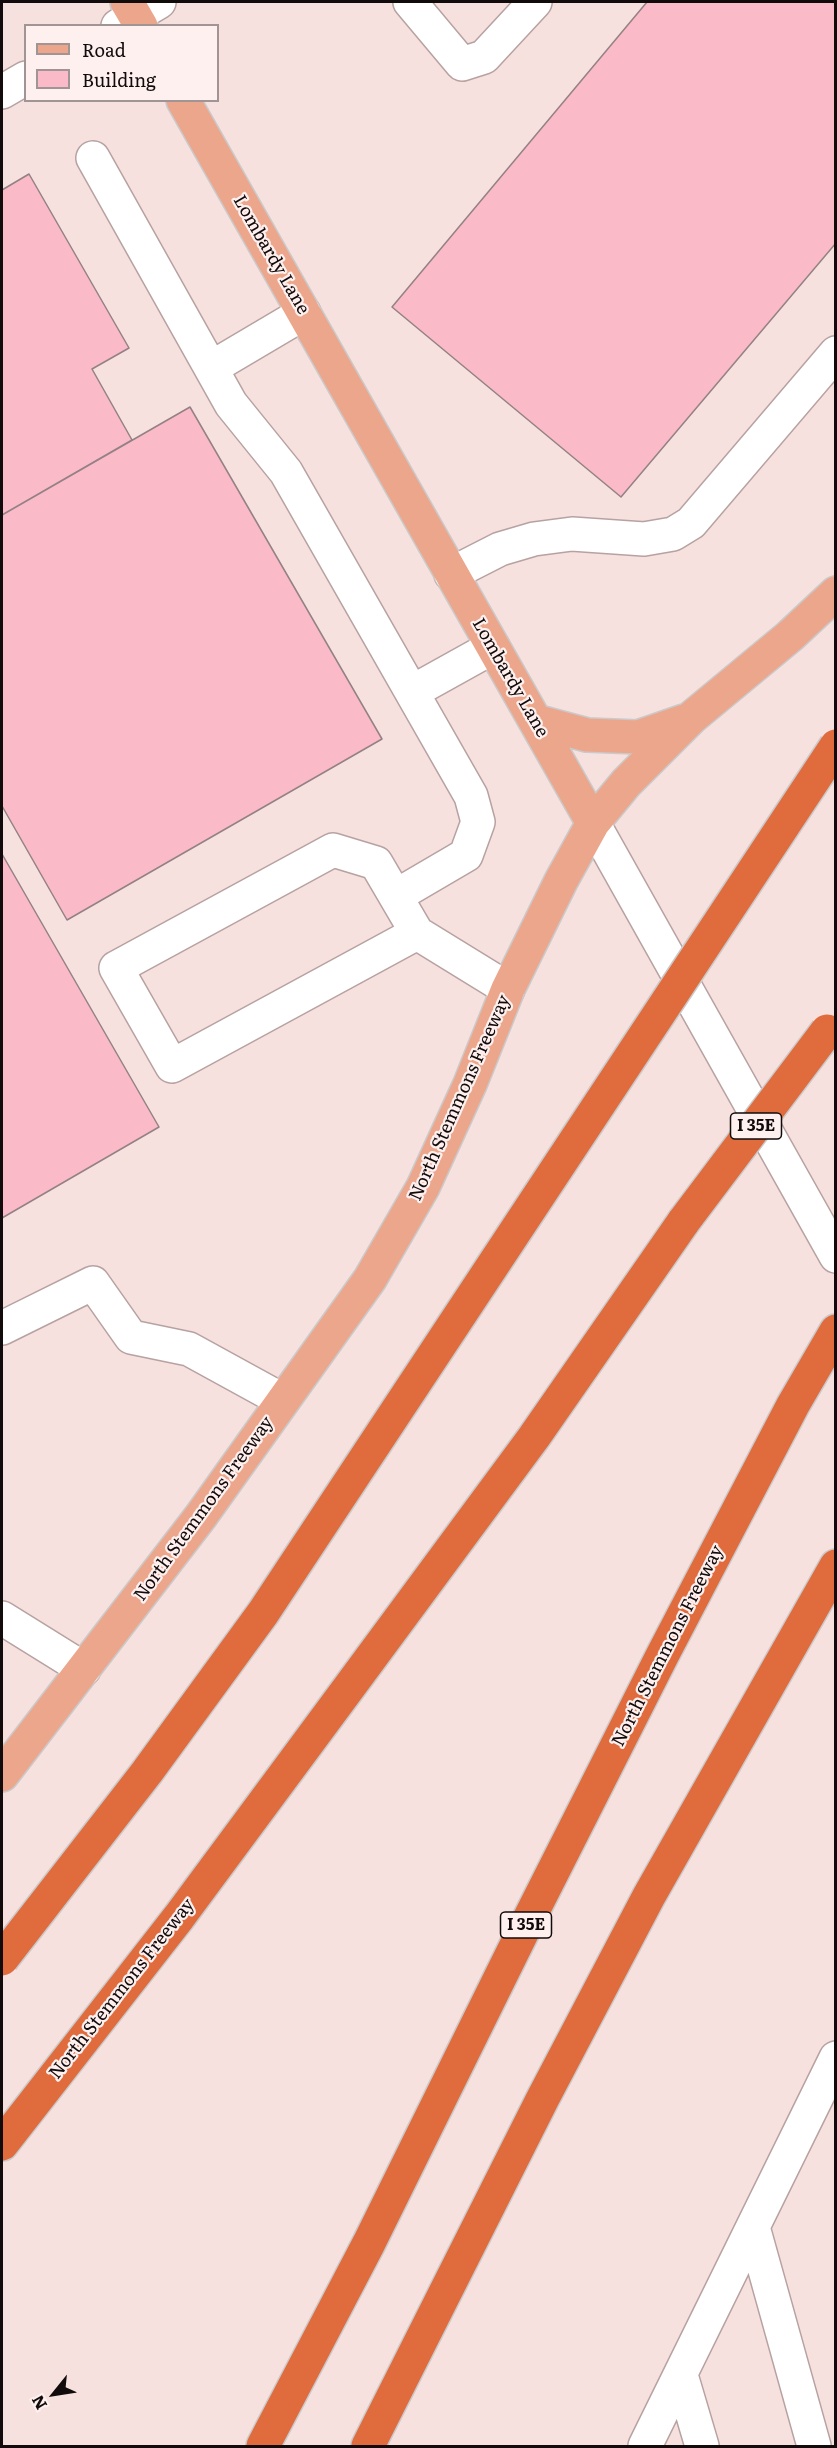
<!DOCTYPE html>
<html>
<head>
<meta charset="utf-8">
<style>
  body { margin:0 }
  #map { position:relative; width:837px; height:2448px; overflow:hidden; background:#f6e1df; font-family:Literata,serif }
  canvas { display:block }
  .frame { position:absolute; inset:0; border:3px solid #120b0b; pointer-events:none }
  .legend { position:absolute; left:24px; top:24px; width:195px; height:78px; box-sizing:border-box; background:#fef0ef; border:2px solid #a09494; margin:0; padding:8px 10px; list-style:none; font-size:18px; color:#120b0b }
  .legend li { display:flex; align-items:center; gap:12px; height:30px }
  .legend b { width:30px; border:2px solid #a09494 }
  .north { position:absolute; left:24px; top:2364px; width:60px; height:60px; -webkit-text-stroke:4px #fef0ef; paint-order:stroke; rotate:240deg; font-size:16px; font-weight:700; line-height:24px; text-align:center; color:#120b0b }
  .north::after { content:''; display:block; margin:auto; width:21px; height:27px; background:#120b0b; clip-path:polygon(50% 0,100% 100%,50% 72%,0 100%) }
</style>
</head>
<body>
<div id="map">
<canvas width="837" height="2448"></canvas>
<div class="frame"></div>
<ul class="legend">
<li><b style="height:8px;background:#eca68b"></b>Road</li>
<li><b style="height:16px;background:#fabac7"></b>Building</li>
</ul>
<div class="north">N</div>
</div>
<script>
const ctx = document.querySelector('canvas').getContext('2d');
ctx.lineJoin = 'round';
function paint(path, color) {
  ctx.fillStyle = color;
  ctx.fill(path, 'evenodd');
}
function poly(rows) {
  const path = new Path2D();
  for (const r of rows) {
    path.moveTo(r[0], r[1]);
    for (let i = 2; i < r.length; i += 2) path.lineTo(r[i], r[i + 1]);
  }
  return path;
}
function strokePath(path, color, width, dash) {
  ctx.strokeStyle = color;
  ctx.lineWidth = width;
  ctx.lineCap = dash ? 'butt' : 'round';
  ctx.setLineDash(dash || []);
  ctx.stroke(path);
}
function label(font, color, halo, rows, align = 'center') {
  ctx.font = font + ' Literata,serif';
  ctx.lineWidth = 4.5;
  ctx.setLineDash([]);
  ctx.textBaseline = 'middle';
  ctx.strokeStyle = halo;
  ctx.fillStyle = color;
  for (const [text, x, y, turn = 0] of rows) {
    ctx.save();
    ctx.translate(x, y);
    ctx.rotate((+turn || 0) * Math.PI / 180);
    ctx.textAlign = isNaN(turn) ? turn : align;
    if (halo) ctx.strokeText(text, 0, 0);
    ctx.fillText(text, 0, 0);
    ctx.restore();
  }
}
const building = poly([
  [647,2,836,2,836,243,621,497,392,307,647,2],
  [29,174,129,348,92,369,132,440,2,515,2,190,29,174],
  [190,407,382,739,67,920,2,806,2,515,190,407],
  [2,854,159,1127,2,1218,2,854]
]);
paint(building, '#fabac7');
strokePath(building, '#948184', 1.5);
const minor = poly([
  [410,2,462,64,484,57,535,2],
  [118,26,159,2],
  [2,92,26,78],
  [93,158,231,404,286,472,471,796,478,822,466,855,396,896],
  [211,368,304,313],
  [451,574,500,549,534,539,572,534,644,539,673,534,691,523,836,353],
  [412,692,493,647],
  [593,823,836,1256],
  [417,933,172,1066,116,968,333,850,376,863,417,933,508,989],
  [2,1328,93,1283,131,1337,189,1349,282,1400],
  [2,1618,84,1669],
  [753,2227,814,2446],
  [681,2375,702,2446],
  [645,2446,836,2058]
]);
const major = poly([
  [127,2,141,26],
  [183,100,593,823],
  [535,721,587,735,638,737,684,721],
  [2,1775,201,1516,370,1279,423,1187,470,1084,508,989,561,881,593,823,626,783,691,718,790,636,836,593]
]);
const highway = poly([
  [2,2144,179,1917,353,1682,534,1437,684,1221],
  [263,2446,369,2243,528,1921,663,1654,793,1405,836,1331],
  [368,2446,543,2098,649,1896,836,1566]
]);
strokePath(minor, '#b7a2a1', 36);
strokePath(major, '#cbc9c9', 36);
strokePath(highway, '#cbc9c9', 36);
strokePath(minor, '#fff', 33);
strokePath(major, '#eca68b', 33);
strokePath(highway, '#e06b3d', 33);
const highwayBridge = poly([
  [684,1221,827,1031],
  [2,1959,147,1772,263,1613,836,746]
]);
strokePath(highwayBridge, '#cbc9c9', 36, []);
strokePath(highwayBridge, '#e06b3d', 33);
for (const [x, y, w] of [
  [756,1126,51],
  [526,1925,51]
]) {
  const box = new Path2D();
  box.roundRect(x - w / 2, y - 13, w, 26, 4.5);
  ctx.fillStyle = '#fef0ef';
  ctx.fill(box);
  strokePath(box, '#120b0b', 1.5);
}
label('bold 16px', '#120b0b', null, [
  ["I 35E",756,1126],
  ["I 35E",526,1925]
]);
label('18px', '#120b0b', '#fef0ef', [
  ["Lombardy Lane",271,255,60],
  ["Lombardy Lane",510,678,60],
  ["North Stemmons Freeway",460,1098,-66],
  ["North Stemmons Freeway",204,1509,-54],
  ["North Stemmons Freeway",668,1646,-63],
  ["North Stemmons Freeway",122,1989,-52]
]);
</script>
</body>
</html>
